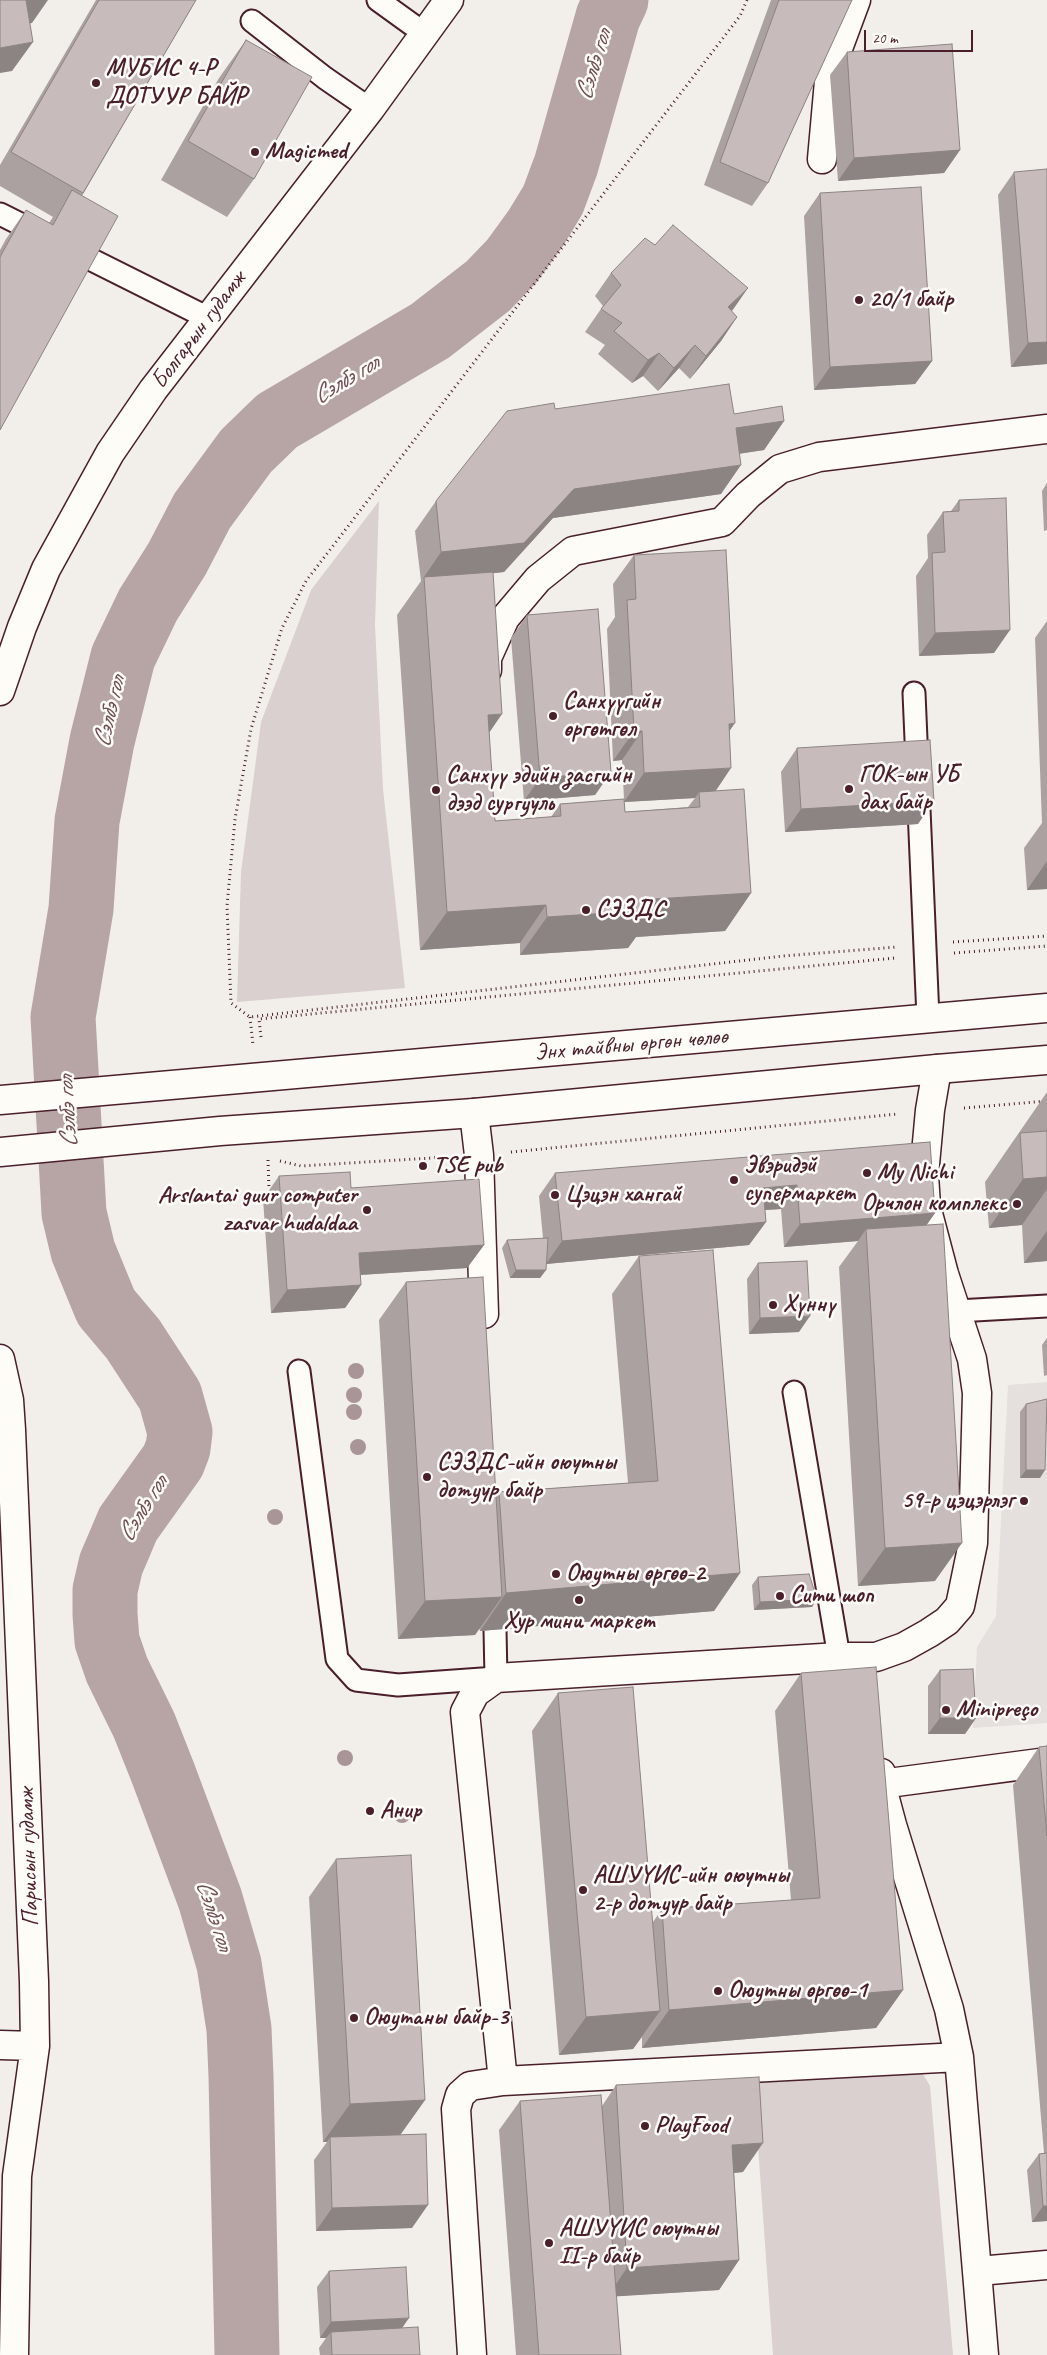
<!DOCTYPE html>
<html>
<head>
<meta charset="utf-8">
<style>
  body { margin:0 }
  #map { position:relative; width:1047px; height:2355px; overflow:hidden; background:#f2efeb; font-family:Caveat,sans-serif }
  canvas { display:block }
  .scale { position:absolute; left:864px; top:30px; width:109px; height:22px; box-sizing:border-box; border:2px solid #4a1f2b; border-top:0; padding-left:6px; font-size:15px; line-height:18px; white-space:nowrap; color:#4a1f2b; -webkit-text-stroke:4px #fdfcf7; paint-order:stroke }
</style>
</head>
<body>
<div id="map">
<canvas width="1047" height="2355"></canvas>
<div class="scale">20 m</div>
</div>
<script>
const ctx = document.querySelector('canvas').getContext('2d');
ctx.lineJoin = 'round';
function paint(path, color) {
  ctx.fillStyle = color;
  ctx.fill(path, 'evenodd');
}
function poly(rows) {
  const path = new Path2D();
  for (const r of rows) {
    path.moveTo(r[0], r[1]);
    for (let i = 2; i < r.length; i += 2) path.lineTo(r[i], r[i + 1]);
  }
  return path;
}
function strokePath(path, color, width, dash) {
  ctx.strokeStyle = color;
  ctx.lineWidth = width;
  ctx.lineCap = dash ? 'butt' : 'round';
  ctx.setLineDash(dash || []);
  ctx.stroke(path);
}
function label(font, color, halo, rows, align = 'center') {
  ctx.font = font + ' Caveat,sans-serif';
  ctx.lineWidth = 5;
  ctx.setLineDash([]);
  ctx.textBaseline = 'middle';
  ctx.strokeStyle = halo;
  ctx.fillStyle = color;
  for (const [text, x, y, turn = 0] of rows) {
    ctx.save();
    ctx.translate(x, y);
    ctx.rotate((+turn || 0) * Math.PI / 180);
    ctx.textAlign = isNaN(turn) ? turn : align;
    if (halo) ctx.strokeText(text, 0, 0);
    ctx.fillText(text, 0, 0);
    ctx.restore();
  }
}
paint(poly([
  [1047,1382,1047,1723,973,1728,977,1647,996,1616,1008,1385]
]), '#e5dfdd');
paint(poly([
  [379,501,375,625,383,789,405,988,237,1002,241,872,261,722,311,590],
  [919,2067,930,2086,953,2355,773,2355,753,2077]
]), '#d9d0cf');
strokePath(poly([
  [247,2355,241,2076,239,2029,229,1964,210,1899,163,1773,144,1725,117,1670,107,1641,105,1614,105,1590,111,1564,120,1543,128,1524,173,1461,178,1448,180,1432,170,1396,161,1382,133,1339,106,1307,83,1251,74,1213,63,1017,81,909,87,821,102,741,123,657,148,605,177,559,202,511,246,451,277,421,430,331,488,286,512,261,536,228,553,200,566,165,608,17,616,0]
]), '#b7a5a6', 65);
const service = poly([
  [378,0,425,34],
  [252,21,325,78,370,109],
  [0,214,208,318],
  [914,693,928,1018],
  [957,1311,1047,1306],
  [299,1371,337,1659,356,1680,398,1685,496,1678,495,1630],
  [794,1392,839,1657]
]);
const minor = poly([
  [822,159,830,70,856,0],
  [487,670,487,658,505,618,538,579,573,551,722,522,748,495,780,469,819,457,1047,429],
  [474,1113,479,1155,484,1314],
  [881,1773,881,1784,892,1825,949,2009,959,2057,984,2355],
  [881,1784,1047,1762],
  [503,2081,959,2057],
  [979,2271,1047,2265],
  [472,2355,456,2109,460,2095,470,2086,503,2081,465,1712,475,1693,496,1678,839,1657,876,1657,904,1647,929,1633,947,1621,960,1606,973,1543,977,1393,972,1359,944,1274,926,1206,924,1175,930,1110,937,1069]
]);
const tertiary = poly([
  [0,691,22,627,46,569,110,453,153,390,370,109,449,0],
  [0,1359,9,1400,11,1430,34,1981,35,2046,17,2176,14,2355],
  [0,2045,35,2046]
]);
const trunk = poly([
  [0,1100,1047,1008],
  [0,1152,220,1131,474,1113,937,1069,1047,1060]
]);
strokePath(service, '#4a1f2b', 25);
strokePath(minor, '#4a1f2b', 31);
strokePath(tertiary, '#4a1f2b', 31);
strokePath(trunk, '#4a1f2b', 31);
strokePath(poly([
  [747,0,740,16,306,581,282,628,251,729,235,819,227,906,231,1003,250,1017,783,956,897,947],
  [953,942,1047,936],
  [954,953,1047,946],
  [250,1017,253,1045],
  [261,1037,259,1019,895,958],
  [964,1108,1047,1101],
  [511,1152,898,1114],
  [268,1160,269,1190],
  [280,1161,301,1166,448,1157]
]), '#4a1f2b', 3, [1, 4]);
strokePath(service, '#fdfcf7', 21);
strokePath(minor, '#fdfcf7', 28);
strokePath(tertiary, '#fdfcf7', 28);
strokePath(trunk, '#fdfcf7', 28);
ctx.fillStyle = '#a99598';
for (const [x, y] of [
  [356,1371],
  [354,1395],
  [354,1412],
  [358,1447],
  [275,1517],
  [345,1758],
  [402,1815]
]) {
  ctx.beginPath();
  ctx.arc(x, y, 8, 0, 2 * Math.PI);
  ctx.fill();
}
paint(poly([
  [96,0,196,0,82,196,0,430,0,250,6,239,26,210,49,223,53,217,0,186,0,165],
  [771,0,852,0,768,183,752,206,704,185],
  [246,40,254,179,227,217,161,180,219,78],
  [847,52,960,150,944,173,838,181,830,75],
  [1014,172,1047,364,1011,367,998,195],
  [820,193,932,361,915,384,814,390,804,216],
  [655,245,731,311,737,317,721,341,690,379,679,368,658,391,643,376,632,383,598,354,605,345,585,332,603,306,595,296,611,273],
  [555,409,734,414,784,421,764,450,739,454,721,494,553,518,504,572,493,573,489,733,495,821,551,817,560,804,624,799,622,760,613,761,607,629,615,617,613,584,634,555,729,732,715,791,751,893,725,931,636,937,628,948,520,955,520,943,420,950,397,615,421,581,415,531,436,501],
  [695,798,688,807,625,812,624,802],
  [1047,483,1047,530,1044,531,1042,491],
  [959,500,994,653,919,656,916,576,928,558,927,535,943,512,951,511],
  [527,615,611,772,595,795,524,801,511,638],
  [1047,621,1047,889,1027,890,1024,848,1042,823,1035,638],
  [797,748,918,824,785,832,781,772],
  [1047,1092,1047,1261,1024,1263,1022,1225,989,1228,985,1182],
  [930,1142,935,1213,926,1225,935,1581,858,1586,839,1267,858,1241,784,1247,781,1209,765,1210,766,1222,749,1245,546,1264,546,1270,540,1278,510,1278,502,1248,507,1240,543,1238,539,1196,555,1173],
  [279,1176,351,1188,484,1245,467,1268,360,1275,361,1285,345,1308,271,1313,263,1199],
  [639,1256,740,1573,714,1611,480,1631,479,1628,475,1635,398,1639,379,1320,406,1282,496,1496,499,1492,628,1483,612,1294],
  [758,1263,799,1332,749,1334,747,1279],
  [1047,1338,1047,1375,1044,1376,1042,1345],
  [1026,1404,1040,1478,1020,1478,1020,1412],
  [758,1577,817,1599,812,1607,754,1610,752,1585],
  [940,1670,976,1718,965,1734,928,1734,928,1686],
  [801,1673,903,1990,876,2028,642,2048,642,2037,633,2049,559,2055,532,1731,558,1693,653,1922,662,1909,791,1900,775,1711],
  [1047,1746,1047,2221,1032,2222,1027,2170,1039,2154,1044,2153,1013,1785,1039,1747],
  [336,1859,425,2100,400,2135,412,2228,316,2231,314,2160,327,2142,323,2142,309,1897],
  [616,2085,743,2172,734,2173,739,2260,719,2290,616,2296,621,2355,516,2355,499,2130,520,2101,602,2106],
  [329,2271,402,2328,420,2355,320,2355,319,2348,326,2338,320,2338,317,2287]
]), '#aca1a1');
paint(poly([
  [24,0,48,0,32,23,5,28],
  [33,42,12,71,0,73,0,48],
  [960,150,944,173,838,181,854,158],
  [748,288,732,311,728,307],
  [737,317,721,341,690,379,706,356],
  [1047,342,1047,364,1011,367,1028,343],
  [695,345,679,368,658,391,674,368],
  [659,353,643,376,632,383,648,360],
  [932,361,915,384,814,390,830,367],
  [784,421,764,450,715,457,736,428],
  [741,465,721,494,553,518,504,572,424,581,424,577,441,552,574,489],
  [1010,630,994,653,919,656,935,633],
  [502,714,476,752,488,715],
  [735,723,715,752,729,724],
  [634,731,642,731,622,760,613,761],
  [731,768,711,798,699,792,695,798,624,802,644,773],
  [611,772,595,795,524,801,540,778],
  [934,801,918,824,785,832,801,809],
  [1047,861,1047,889,1027,890],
  [751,893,725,931,636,937,628,948,520,955,547,917,654,899],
  [546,905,520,943,420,950,447,912],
  [1047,1177,1047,1189,1022,1225,989,1228,1023,1179],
  [797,1185,781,1209,747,1211,763,1188],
  [935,1213,919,1236,866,1229,858,1241,784,1247,800,1224],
  [766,1222,749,1245,546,1264,562,1241],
  [1047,1231,1047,1261,1024,1263],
  [484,1245,467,1268,343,1276,359,1253],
  [516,1270,546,1270,540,1278,510,1278],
  [361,1285,345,1308,271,1313,287,1290],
  [810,1316,799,1332,749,1334,760,1318],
  [1026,1470,1045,1470,1040,1478,1020,1478],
  [962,1543,935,1581,858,1586,885,1548],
  [740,1573,714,1611,480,1631,506,1593],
  [502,1597,475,1635,398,1639,425,1601],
  [817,1599,812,1607,754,1610,760,1602],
  [940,1718,976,1718,965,1734,928,1734],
  [903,1990,876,2028,642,2048,669,2010],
  [660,2011,633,2049,559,2055,586,2017],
  [425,2100,398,2138,330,2137,327,2142,323,2142,350,2104],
  [763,2143,743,2172,712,2175,732,2145],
  [428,2205,412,2228,316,2231,332,2208],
  [1043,2206,1047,2206,1047,2221,1032,2222],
  [739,2260,719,2290,607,2297,627,2268],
  [409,2318,398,2334,331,2332,326,2338,320,2338,331,2322]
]), '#8c8383');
const building = poly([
  [0,0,26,0,33,42,0,48,0,0],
  [99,0,196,0,83,193,11,152,99,0],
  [779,0,852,0,768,183,720,162,779,0],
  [246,40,312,77,254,179,188,141,246,40],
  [952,44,960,150,854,158,847,52,952,44],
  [1047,169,1047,342,1028,343,1014,172,1047,169],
  [921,187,932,361,830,367,820,193,921,187],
  [72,190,118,216,0,430,0,257,26,210,53,225,72,190],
  [673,225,748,288,728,307,737,317,706,356,695,345,674,368,659,353,648,360,614,331,622,323,601,309,621,285,611,273,645,238,655,245,673,225],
  [729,384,734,414,782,406,784,421,736,428,741,465,574,489,524,543,441,552,436,501,507,411,554,403,555,409,729,384],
  [1006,498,1010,630,935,633,932,553,945,552,943,512,959,511,959,500,1006,498],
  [726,550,735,723,729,724,731,768,644,773,642,731,634,731,627,600,636,599,634,555,726,550],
  [493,572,502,714,488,715,495,821,561,816,560,804,624,799,625,812,700,807,699,792,744,789,751,893,654,899,654,910,547,917,546,905,447,912,424,577,493,572],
  [598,609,611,772,540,778,527,615,598,609],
  [930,740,934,801,801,809,797,748,930,740],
  [1047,1131,1047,1177,1023,1179,1020,1133,1047,1131],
  [930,1142,935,1213,800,1224,797,1185,763,1188,766,1222,562,1241,555,1173,930,1142],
  [350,1172,351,1188,479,1179,484,1245,359,1253,361,1285,287,1290,279,1176,350,1172],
  [943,1224,962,1543,885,1548,866,1229,943,1224],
  [548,1238,546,1270,516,1270,507,1240,548,1238],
  [713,1250,740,1573,506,1593,499,1492,658,1481,639,1256,713,1250],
  [807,1261,810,1316,760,1318,758,1263,807,1261],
  [483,1277,502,1597,425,1601,406,1282,483,1277],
  [1047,1399,1045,1470,1026,1470,1026,1404,1047,1399],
  [809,1574,817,1599,760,1602,758,1577,809,1574],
  [876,1667,903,1990,669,2010,662,1909,820,1898,801,1673,876,1667],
  [973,1669,976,1718,940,1718,940,1670,973,1669],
  [633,1687,660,2011,586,2017,558,1693,633,1687],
  [1047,1746,1047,1836,1039,1747,1047,1746],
  [411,1855,425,2100,350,2104,336,1859,411,1855],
  [759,2077,763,2143,732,2145,739,2260,627,2268,616,2085,759,2077],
  [601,2095,621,2355,539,2355,520,2101,601,2095],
  [426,2134,428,2205,332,2208,330,2137,426,2134],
  [1047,2153,1047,2206,1043,2206,1039,2154,1047,2153],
  [406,2267,409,2318,331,2322,329,2271,406,2267],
  [418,2327,420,2355,332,2355,331,2332,418,2327]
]);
paint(building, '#c8bbbb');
strokePath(building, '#8c8383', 1);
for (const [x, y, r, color] of [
  [96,83,5,"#4a1f2b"],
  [255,152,5,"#4a1f2b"],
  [859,300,5,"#4a1f2b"],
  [553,716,5,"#4a1f2b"],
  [849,789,5,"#4a1f2b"],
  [436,790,5,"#4a1f2b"],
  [586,910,5,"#4a1f2b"],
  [423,1166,5,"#4a1f2b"],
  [867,1173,5,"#4a1f2b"],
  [734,1180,5,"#4a1f2b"],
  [555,1195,5,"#4a1f2b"],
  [1017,1204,5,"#4a1f2b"],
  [367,1210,5,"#4a1f2b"],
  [773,1305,5,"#4a1f2b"],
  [427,1477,5,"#4a1f2b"],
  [1024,1501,5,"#4a1f2b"],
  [556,1574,5,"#4a1f2b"],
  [780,1596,5,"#4a1f2b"],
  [579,1600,5,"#4a1f2b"],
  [946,1710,5,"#4a1f2b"],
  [370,1811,5,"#4a1f2b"],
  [583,1890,5,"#4a1f2b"],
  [718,1991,5,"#4a1f2b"],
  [354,2018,5,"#4a1f2b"],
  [645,2126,5,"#4a1f2b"],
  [549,2243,5,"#4a1f2b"]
]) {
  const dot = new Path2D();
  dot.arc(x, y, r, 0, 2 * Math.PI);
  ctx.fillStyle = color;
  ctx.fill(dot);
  strokePath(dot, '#fdfcf7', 2);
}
label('bold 24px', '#4a1f2b', '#fdfcf7', [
  ["МУБИС 4-Р",106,69],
  ["ДОТУУР БАЙР",106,97],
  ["Magicmed",265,152],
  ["20/1 байр",869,300],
  ["Санхүүгийн",563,702],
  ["өргөтгөл",563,730],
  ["ГОК-ын УБ",859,775],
  ["дах байр",859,803],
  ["Санхүү эдийн засгийн",446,776],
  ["дээд сургууль",446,804],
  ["СЭЗДС",596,910],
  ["TSE pub",433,1166],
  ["Эвэридэй",744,1166],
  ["супермаркет",744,1194],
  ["My Nichi",877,1173],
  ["Цэцэн хангай",565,1195],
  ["Arslantai guur computer",357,1196,"right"],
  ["zasvar hudaldaa",357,1224,"right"],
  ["Орчлон комплекс",1007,1204,"right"],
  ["Хүннү",783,1305],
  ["СЭЗДС-ийн оюутны",437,1463],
  ["дотуур байр",437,1491],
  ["59-р цэцэрлэг",1014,1501,"right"],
  ["Оюутны өргөө-2",566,1574],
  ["Сити шоп",790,1596],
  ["Хур мини маркет",579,1622,"center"],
  ["Minipreço",956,1710],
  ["Анир",380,1811],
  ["АШУҮИС-ийн оюутны",593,1876],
  ["2-р дотуур байр",593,1904],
  ["Оюутны өргөө-1",728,1991],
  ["Оюутаны байр-3",364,2018],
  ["PlayFood",655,2126],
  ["АШУҮИС оюутны",559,2229],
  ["II-р байр",559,2257]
], 'left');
label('24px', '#4a1f2b', '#fdfcf7', [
  ["Болгарын гудамж",199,330,-53],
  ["Энх тайвны өргөн чөлөө",631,1045,-5],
  ["Парисын гудамж",29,1857,-92]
]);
label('italic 25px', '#704e56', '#fdfcf7', [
  ["Сэлбэ гол",594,65,-73],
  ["Сэлбэ гол",346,380,-31],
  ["Сэлбэ гол",110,712,-77],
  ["Сэлбэ гол",68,1112,-93],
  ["Сэлбэ гол",143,1509,-58],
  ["Сэлбэ гол",214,1915,72]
]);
</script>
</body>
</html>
